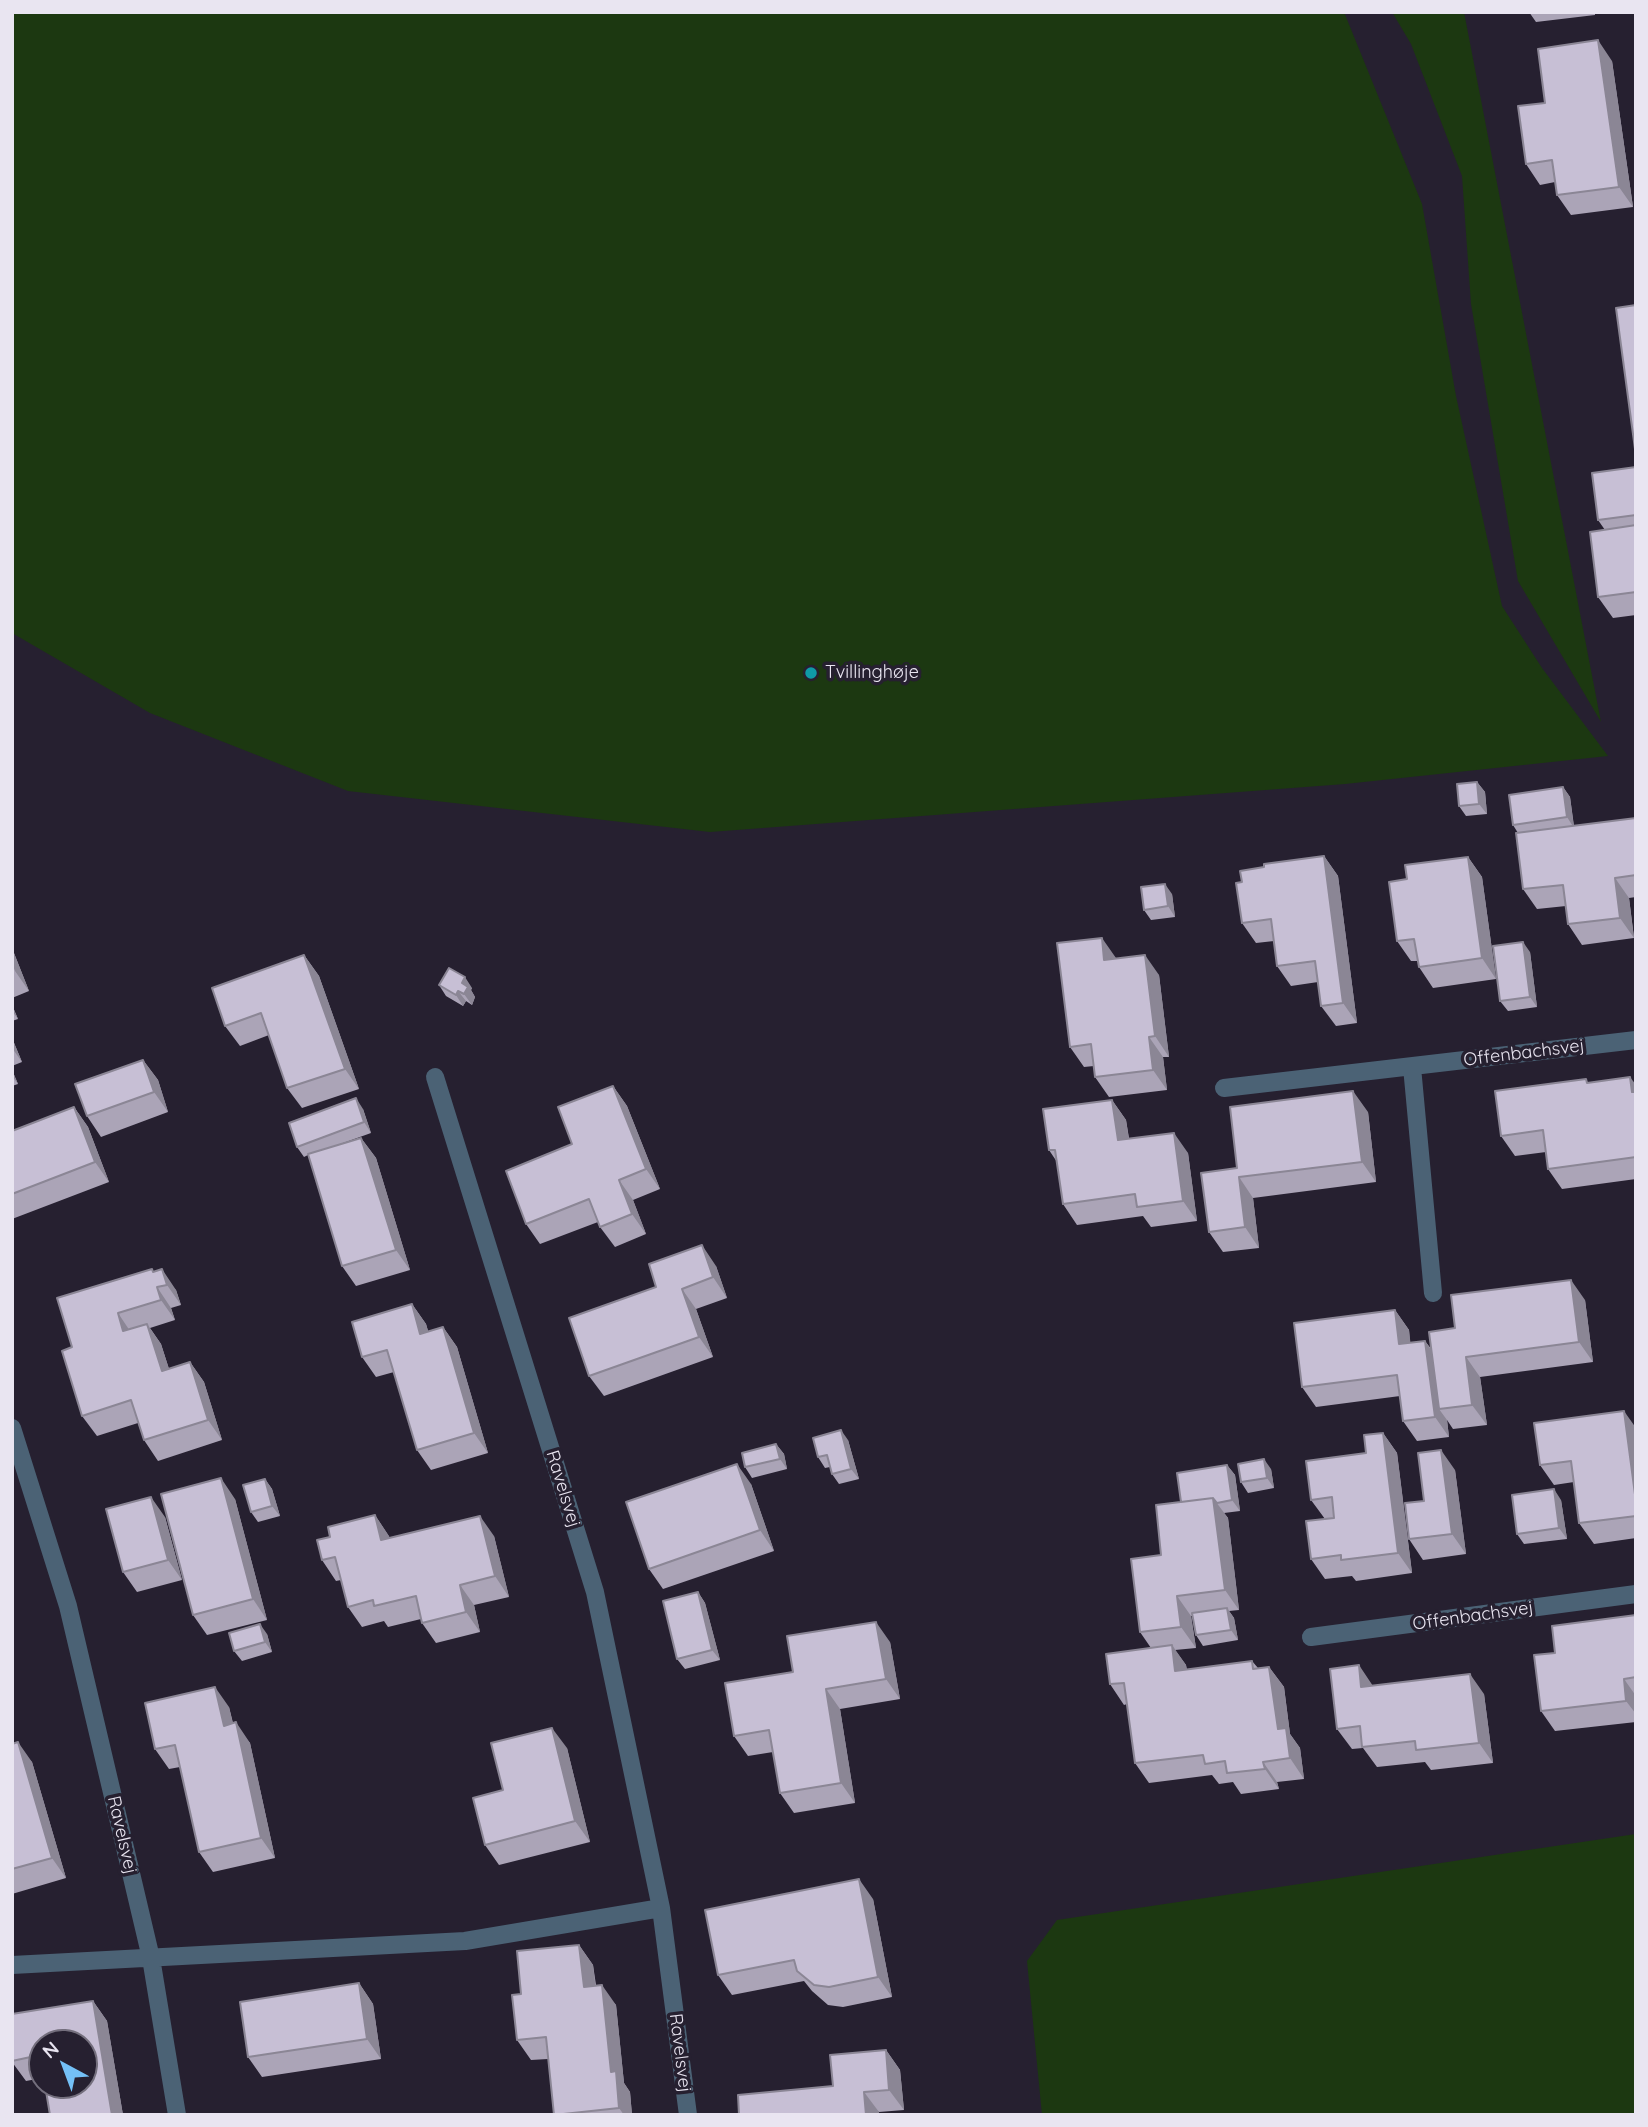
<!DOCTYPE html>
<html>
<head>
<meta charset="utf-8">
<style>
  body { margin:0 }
  #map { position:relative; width:1648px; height:2127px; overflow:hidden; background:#262030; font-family:Quicksand,sans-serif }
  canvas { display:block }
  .frame { position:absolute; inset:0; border:14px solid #e9e5f1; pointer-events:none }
  .north { position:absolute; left:28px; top:2029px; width:70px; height:70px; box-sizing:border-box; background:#262030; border:2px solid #746f7d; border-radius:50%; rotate:319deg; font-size:19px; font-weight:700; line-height:28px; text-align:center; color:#e9e5f1 }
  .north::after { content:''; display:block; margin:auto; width:24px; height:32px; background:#74c0f6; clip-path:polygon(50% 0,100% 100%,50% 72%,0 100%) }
</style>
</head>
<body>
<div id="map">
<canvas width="1648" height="2127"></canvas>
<div class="frame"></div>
<div class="north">N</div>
</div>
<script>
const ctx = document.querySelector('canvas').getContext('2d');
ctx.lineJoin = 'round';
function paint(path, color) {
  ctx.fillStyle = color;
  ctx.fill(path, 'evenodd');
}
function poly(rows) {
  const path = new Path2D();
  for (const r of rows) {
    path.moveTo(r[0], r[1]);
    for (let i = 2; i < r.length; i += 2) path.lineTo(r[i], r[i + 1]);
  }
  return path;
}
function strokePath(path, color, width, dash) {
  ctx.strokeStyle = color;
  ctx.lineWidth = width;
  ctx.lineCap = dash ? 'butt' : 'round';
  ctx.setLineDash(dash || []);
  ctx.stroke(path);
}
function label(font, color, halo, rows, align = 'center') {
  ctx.font = font + ' Quicksand,sans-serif';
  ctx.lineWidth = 7;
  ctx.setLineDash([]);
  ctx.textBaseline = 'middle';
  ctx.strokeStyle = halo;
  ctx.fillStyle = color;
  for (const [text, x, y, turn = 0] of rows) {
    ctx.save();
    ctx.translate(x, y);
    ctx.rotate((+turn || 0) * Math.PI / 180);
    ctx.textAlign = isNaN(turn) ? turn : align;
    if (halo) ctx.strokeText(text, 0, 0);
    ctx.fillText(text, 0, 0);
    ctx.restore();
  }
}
paint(poly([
  [12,12,1344,12,1422,204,1456,396,1502,606,1542,668,1608,756,1345,784,710,832,348,791,150,713,12,633],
  [1392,12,1464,12,1601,722,1518,581,1471,304,1462,176,1411,44],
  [1636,1834,1636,2115,1042,2115,1027,1961,1057,1920]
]), '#1c3811');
strokePath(poly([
  [1412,1067,1433,1293],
  [435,1077,595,1592,661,1908,688,2115],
  [1224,1088,1636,1040],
  [12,1428,68,1606,151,1958,177,2115],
  [1311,1637,1636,1594],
  [12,1965,465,1941,661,1908]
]), '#4b6275', 18);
paint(poly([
  [1529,12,1595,12,1595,15,1536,22],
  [1612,61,1633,207,1571,215,1557,195,1555,182,1540,185,1526,164],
  [1636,467,1636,615,1613,618,1598,597,1605,530,1598,520],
  [1477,782,1485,792,1487,814,1466,816,1459,806],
  [1563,787,1570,797,1574,826,1636,818,1636,897,1629,898,1634,938,1582,945,1568,924,1566,906,1537,909,1523,889,1518,833,1513,825],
  [1324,856,1338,876,1357,1023,1336,1026,1321,1006,1318,982,1291,986,1277,966,1274,941,1256,943,1242,923,1242,882,1264,867],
  [1468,857,1482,877,1496,979,1433,988,1419,967,1418,961,1411,961,1397,941,1407,879],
  [1172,894,1175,917,1151,920,1144,910],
  [12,948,29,991,12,998],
  [1530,952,1537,1007,1508,1011,1500,1001],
  [304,955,319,976,359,1089,302,1108,287,1088,269,1035,240,1046,225,1026],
  [1116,958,1159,975,1169,1057,1163,1057,1167,1090,1109,1097,1095,1077,1094,1066,1084,1067,1070,1047],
  [439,985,472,988,471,990,475,997,472,1005,466,1001,463,1006,446,996],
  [12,1005,18,1019,12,1021],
  [12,1038,22,1062,12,1066],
  [143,1060,158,1080,168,1112,101,1137,87,1116],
  [12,1070,18,1084,12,1086],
  [1589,1082,1636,1085,1636,1179,1562,1189,1548,1169,1546,1152,1515,1156,1501,1136],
  [613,1086,627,1106,660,1189,633,1200,646,1234,615,1247,600,1227,598,1222,540,1244,526,1224,572,1144],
  [1112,1100,1126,1120,1129,1138,1188,1153,1197,1221,1151,1227,1143,1216,1077,1225,1063,1204,1057,1162,1049,1150],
  [74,1107,88,1127,109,1182,12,1219,12,1131],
  [363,1109,371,1133,332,1147,361,1138,376,1158,410,1270,356,1286,342,1266,308,1155,304,1157,297,1147],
  [1368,1112,1376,1182,1253,1198,1259,1248,1223,1252,1209,1232,1237,1168],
  [716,1266,727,1298,696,1309,713,1357,604,1396,589,1376,569,1318],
  [154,1272,176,1290,181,1305,171,1308,175,1320,150,1328,161,1344,169,1369,190,1362,204,1382,222,1440,158,1461,144,1440,138,1423,97,1436,82,1416,72,1347],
  [1585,1300,1593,1362,1480,1377,1487,1425,1453,1429,1447,1420,1449,1437,1417,1441,1403,1421,1400,1396,1316,1407,1302,1387,1395,1310,1409,1330,1410,1343,1425,1341,1432,1350,1455,1328],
  [412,1304,426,1324,428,1331,443,1327,457,1347,488,1453,431,1470,417,1450,394,1372,376,1377,362,1357],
  [1636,1428,1636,1538,1594,1544,1579,1523,1574,1482,1554,1485,1540,1465],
  [1383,1433,1397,1453,1412,1573,1356,1581,1352,1576,1325,1579,1311,1559,1325,1519,1311,1500,1366,1453],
  [848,1440,859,1479,839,1484,832,1474,830,1467,825,1468,818,1457],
  [776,1444,784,1454,787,1469,752,1478,745,1467],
  [1227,1465,1235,1475,1240,1511,1224,1513,1228,1518,1239,1610,1229,1611,1234,1618,1238,1640,1203,1646,1196,1635,1193,1616,1191,1616,1196,1648,1175,1650,1186,1665,1187,1670,1252,1661,1258,1668,1269,1667,1284,1687,1290,1734,1300,1748,1304,1779,1277,1782,1279,1789,1241,1794,1233,1782,1219,1784,1212,1775,1149,1783,1135,1763,1127,1704,1124,1705,1110,1684,1151,1648,1140,1632,1161,1555,1181,1502],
  [1271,1469,1274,1488,1248,1493,1241,1482],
  [1455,1470,1466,1554,1423,1560,1409,1539,1424,1501],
  [265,1479,272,1489,280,1516,258,1522,251,1512],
  [751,1484,774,1551,663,1589,649,1569],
  [235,1499,267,1620,207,1635,193,1615],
  [1561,1500,1567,1539,1524,1544,1517,1534],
  [375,1515,390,1538,494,1536,509,1597,474,1605,480,1632,436,1643,422,1623,421,1619,388,1627,384,1621,362,1627,348,1607,341,1580,336,1581,322,1560,330,1537],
  [165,1517,182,1580,137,1592,123,1572],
  [698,1592,705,1603,720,1660,685,1669,677,1659],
  [1636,1615,1636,1722,1555,1731,1541,1711,1555,1653],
  [267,1634,272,1652,242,1661,234,1651],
  [890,1642,900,1699,840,1709,855,1803,794,1813,780,1793,773,1752,748,1756,734,1736,793,1672],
  [1484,1694,1493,1763,1431,1770,1425,1762,1377,1767,1363,1748,1352,1749,1337,1729],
  [229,1707,233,1723,250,1743,275,1858,213,1872,199,1852,180,1767,169,1769,155,1749],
  [12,1744,32,1762,66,1878,12,1894],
  [567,1748,590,1842,499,1865,485,1845,503,1790],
  [873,1899,892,1997,843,2007,828,2005,812,1991,804,1981,732,1995,718,1975],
  [579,1945,593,1965,596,1985,616,2005,624,2083,630,2092,632,2115,554,2115,548,2059,531,2060,517,2040,521,1994],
  [359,1983,373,2004,381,2059,262,2077,248,2057],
  [93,2001,107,2021,123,2115,50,2115,42,2043,42,2078,26,2081,12,2062,12,2014],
  [886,2050,900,2070,904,2110,879,2112,833,2086]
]), '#aba4b7');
paint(poly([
  [1598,40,1612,61,1633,207,1619,187],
  [1477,782,1485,792,1487,814,1479,804],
  [1563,787,1570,797,1574,828,1567,817],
  [1324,856,1338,876,1357,1023,1343,1003],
  [1468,857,1482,877,1496,979,1482,958],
  [1615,878,1629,898,1634,938,1620,918],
  [1165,884,1172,894,1175,917,1168,906],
  [1102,938,1116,958,1104,960],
  [1523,942,1530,952,1537,1007,1530,997],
  [12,948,29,991,15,971,12,963],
  [304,955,319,976,359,1089,345,1069],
  [1145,955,1159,975,1169,1057,1155,1036],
  [465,977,472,988,471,990,475,997,472,1005,464,994,462,983],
  [458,991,466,1001,463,1006,456,995],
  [12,1005,18,1019,12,1011],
  [1149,1037,1163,1057,1167,1090,1153,1070],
  [12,1038,22,1062,12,1048],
  [143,1060,158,1080,168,1112,154,1092],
  [12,1070,18,1084,12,1076],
  [1630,1077,1636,1085,1636,1097,1632,1092],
  [613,1086,627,1106,660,1189,646,1169],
  [1353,1091,1368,1112,1376,1182,1362,1162],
  [356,1098,363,1109,371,1133,364,1122],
  [1112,1100,1126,1120,1132,1160,1118,1140],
  [74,1107,88,1127,109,1182,95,1162],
  [1174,1133,1188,1153,1197,1221,1183,1201],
  [361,1138,376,1158,410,1270,396,1250],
  [1239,1177,1253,1198,1259,1248,1245,1227],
  [619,1180,633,1200,646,1234,632,1214],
  [702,1245,716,1266,727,1298,713,1277],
  [162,1269,176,1290,181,1305,167,1285],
  [1571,1280,1585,1300,1593,1362,1579,1342],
  [157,1287,171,1308,175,1320,161,1300],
  [682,1289,696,1309,713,1357,699,1337],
  [412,1304,426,1324,435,1354,420,1334],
  [1395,1310,1409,1330,1413,1365,1399,1344],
  [118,1313,132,1334,123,1331],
  [147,1324,161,1344,176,1391,162,1371],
  [443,1327,457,1347,488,1453,474,1433],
  [1425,1341,1439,1361,1439,1409,1447,1420,1449,1437,1435,1417],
  [1466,1357,1480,1377,1487,1425,1472,1405],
  [190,1362,204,1382,222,1440,208,1420],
  [1624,1411,1636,1428,1636,1502],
  [841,1430,848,1440,859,1479,851,1469],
  [1383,1433,1397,1453,1412,1573,1398,1553],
  [776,1444,784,1454,787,1469,780,1459],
  [1441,1450,1455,1470,1466,1554,1452,1534],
  [1264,1459,1271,1469,1274,1488,1267,1478],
  [737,1464,751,1484,774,1551,760,1530],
  [1227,1465,1235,1475,1240,1511,1232,1500],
  [221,1478,235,1499,267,1620,253,1599],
  [265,1479,272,1489,280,1516,272,1506],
  [1554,1489,1561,1500,1567,1539,1559,1528],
  [151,1497,165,1517,182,1580,168,1560],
  [1213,1498,1228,1518,1239,1610,1225,1590],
  [375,1515,389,1536,396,1560,381,1540],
  [480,1516,494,1536,509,1597,495,1576],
  [460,1585,474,1605,480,1632,466,1612],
  [698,1592,705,1603,720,1660,712,1650],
  [1177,1596,1191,1616,1196,1648,1181,1627],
  [1227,1608,1234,1618,1238,1640,1231,1630],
  [876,1622,890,1642,900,1699,886,1679],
  [260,1624,267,1634,272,1652,265,1642],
  [1172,1645,1186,1665,1190,1692,1175,1671],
  [1359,1665,1373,1686,1361,1687],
  [1269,1667,1284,1687,1290,1734,1300,1748,1304,1779,1290,1758,1278,1729],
  [1470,1674,1484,1694,1493,1763,1479,1743],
  [1624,1679,1636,1696,1636,1714,1626,1701],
  [215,1687,229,1707,238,1746,224,1726],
  [826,1689,840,1709,855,1803,841,1783],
  [236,1722,250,1743,275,1858,261,1838],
  [552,1728,567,1748,590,1842,575,1821],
  [18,1742,32,1762,66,1878,52,1858],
  [1263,1762,1277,1782,1279,1789,1265,1769],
  [859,1879,873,1899,892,1997,878,1977],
  [579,1945,593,1965,598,2007,584,1987],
  [359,1983,373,2004,381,2059,367,2039],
  [602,1985,616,2005,624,2083,630,2092,632,2115,624,2115,619,2108,611,2072],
  [93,2001,107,2021,123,2115,112,2115],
  [886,2050,900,2070,904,2110,889,2090],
  [864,2092,879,2112,879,2115,866,2115]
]), '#8b8695');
const building = poly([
  [1598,40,1619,187,1557,195,1552,160,1526,164,1518,106,1545,103,1538,49,1598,40],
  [1636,305,1636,449,1635,449,1616,308,1636,305],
  [1636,467,1636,515,1598,520,1592,473,1636,467],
  [1636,525,1636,592,1598,597,1590,532,1636,525],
  [1477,782,1479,804,1459,806,1457,784,1477,782],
  [1563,787,1567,817,1513,825,1509,795,1563,787],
  [1636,818,1636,875,1615,878,1620,918,1568,924,1563,885,1523,889,1516,833,1636,818],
  [1324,856,1343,1003,1321,1006,1315,961,1277,966,1271,919,1242,923,1236,883,1242,882,1240,871,1264,867,1264,864,1324,856],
  [1468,857,1482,958,1419,967,1414,939,1397,941,1389,882,1407,879,1405,865,1468,857],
  [1165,884,1168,906,1144,910,1141,887,1165,884],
  [1102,938,1104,960,1145,955,1155,1036,1149,1037,1153,1070,1095,1077,1091,1044,1070,1047,1057,943,1102,938],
  [1523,942,1530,997,1500,1001,1493,946,1523,942],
  [304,955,345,1069,287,1088,261,1013,225,1026,212,988,304,955],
  [449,968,465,977,462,983,468,987,464,994,458,991,456,995,439,985,449,968],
  [143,1060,154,1092,87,1116,75,1084,143,1060],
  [1630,1077,1632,1092,1636,1092,1636,1157,1548,1169,1543,1130,1501,1136,1495,1091,1586,1079,1587,1083,1630,1077],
  [613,1086,646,1169,619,1180,632,1214,600,1227,589,1199,526,1224,506,1171,572,1144,558,1107,613,1086],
  [1353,1091,1362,1162,1239,1177,1245,1227,1209,1232,1201,1173,1237,1168,1230,1107,1353,1091],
  [356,1098,364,1122,297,1147,289,1123,356,1098],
  [1112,1100,1118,1140,1174,1133,1183,1201,1137,1207,1135,1194,1063,1204,1055,1150,1049,1150,1043,1109,1112,1100],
  [74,1107,95,1162,12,1194,12,1131,74,1107],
  [361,1138,396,1250,342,1266,308,1154,361,1138],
  [702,1245,713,1277,682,1289,699,1337,589,1376,569,1318,656,1287,649,1264,702,1245],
  [152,1269,153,1272,162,1269,167,1285,157,1287,161,1300,118,1313,123,1331,147,1324,162,1371,190,1362,208,1420,144,1440,131,1400,82,1416,62,1351,72,1347,57,1298,152,1269],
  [1571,1280,1579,1342,1466,1357,1472,1405,1439,1409,1429,1332,1455,1328,1451,1295,1571,1280],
  [412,1304,420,1334,443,1327,474,1433,417,1450,387,1350,362,1357,352,1322,412,1304],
  [1395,1310,1399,1344,1425,1341,1435,1417,1403,1421,1397,1375,1302,1387,1294,1323,1395,1310],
  [1624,1411,1636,1502,1636,1516,1579,1523,1571,1461,1540,1465,1534,1423,1624,1411],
  [841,1430,851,1469,832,1474,827,1455,818,1457,813,1438,841,1430],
  [1383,1433,1398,1553,1341,1560,1341,1555,1311,1559,1306,1521,1334,1518,1332,1497,1311,1500,1306,1461,1366,1453,1364,1435,1383,1433],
  [776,1444,780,1459,745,1467,742,1453,776,1444],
  [1441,1450,1452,1534,1409,1539,1405,1503,1424,1501,1418,1453,1441,1450],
  [1264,1459,1267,1478,1241,1482,1238,1464,1264,1459],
  [737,1464,760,1530,649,1569,626,1502,737,1464],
  [1227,1465,1232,1500,1217,1503,1213,1498,1181,1502,1177,1473,1227,1465],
  [221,1478,253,1599,193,1615,161,1494,221,1478],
  [265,1479,272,1506,251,1512,243,1485,265,1479],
  [1554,1489,1559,1528,1517,1534,1512,1495,1554,1489],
  [151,1497,168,1560,123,1572,106,1509,151,1497],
  [1213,1498,1225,1590,1177,1596,1181,1627,1140,1632,1131,1559,1161,1555,1156,1505,1213,1498],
  [375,1515,381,1540,480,1516,495,1576,460,1585,466,1612,422,1623,416,1596,374,1606,373,1600,348,1607,335,1557,322,1560,317,1540,330,1537,328,1527,375,1515],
  [698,1592,712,1650,677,1659,663,1601,698,1592],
  [1227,1608,1231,1630,1196,1635,1192,1613,1227,1608],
  [1636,1615,1636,1677,1624,1679,1626,1701,1541,1711,1534,1655,1555,1653,1552,1626,1636,1615],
  [876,1622,886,1679,826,1689,841,1783,780,1793,769,1730,734,1736,725,1683,793,1672,787,1636,876,1622],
  [260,1624,265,1642,234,1651,229,1633,260,1624],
  [1172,1645,1175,1671,1252,1661,1253,1669,1269,1667,1278,1729,1286,1728,1290,1758,1263,1762,1265,1769,1227,1773,1225,1761,1205,1764,1203,1755,1135,1763,1124,1683,1110,1684,1106,1654,1172,1645],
  [1359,1665,1361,1687,1470,1674,1479,1743,1416,1750,1415,1741,1362,1747,1360,1726,1337,1729,1330,1669,1359,1665],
  [215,1687,224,1726,236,1722,261,1838,199,1852,175,1745,155,1749,145,1703,215,1687],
  [552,1728,575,1821,485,1845,473,1798,503,1790,491,1743,552,1728],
  [18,1742,52,1858,12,1869,12,1744,18,1742],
  [859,1879,878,1977,829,1987,814,1985,797,1971,794,1960,718,1975,705,1910,859,1879],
  [579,1945,584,1987,602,1985,611,2072,616,2071,619,2108,554,2115,546,2037,517,2040,512,1995,521,1994,517,1951,579,1945],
  [359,1983,367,2039,248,2057,240,2002,359,1983],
  [93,2001,112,2115,50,2115,45,2085,84,2085,84,2043,42,2043,42,2065,40,2055,12,2061,12,2014,93,2001],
  [886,2050,889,2090,864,2092,866,2115,739,2115,738,2095,833,2086,830,2055,886,2050]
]);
paint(building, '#c7bfd5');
strokePath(building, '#8b8695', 2);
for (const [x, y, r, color] of [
  [811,673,7,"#0f9aa8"]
]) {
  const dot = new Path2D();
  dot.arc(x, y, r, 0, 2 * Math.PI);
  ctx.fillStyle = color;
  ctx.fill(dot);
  strokePath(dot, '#262030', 2.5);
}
label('18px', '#e9e5f1', '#262030', [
  ["Tvillinghøje",825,673]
], 'left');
label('18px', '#e9e5f1', '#262030', [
  ["Offenbachsvej",1524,1053,-7],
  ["Ravelsvej",563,1489,73],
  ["Offenbachsvej",1473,1616,-8],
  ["Ravelsvej",122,1835,77],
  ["Ravelsvej",680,2053,83]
]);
</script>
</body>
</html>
